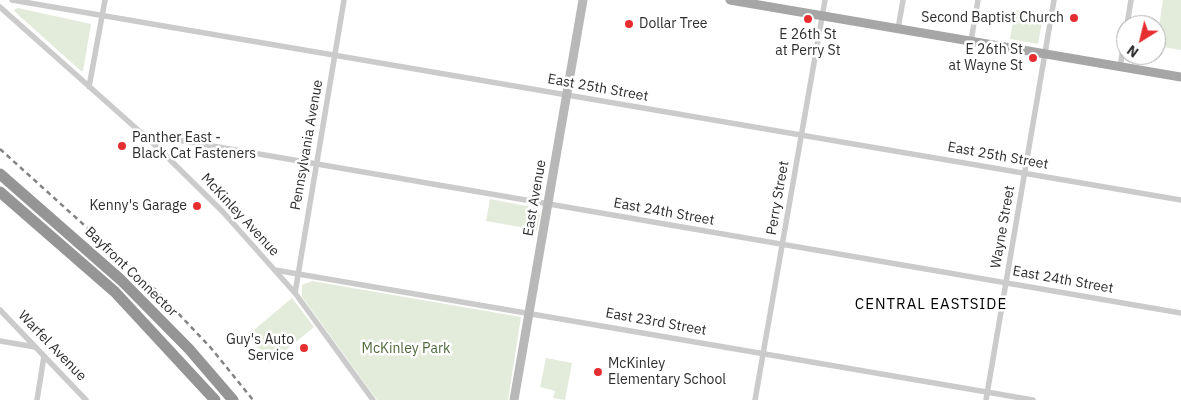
<!DOCTYPE html>
<html>
<head>
<meta charset="utf-8">
<style>
  body { margin:0 }
  #map { position:relative; width:1181px; height:400px; overflow:hidden; background:#fff; font-family:"IBM Plex Sans",sans-serif }
  canvas { display:block }
  .north { position:absolute; left:1116px; top:15px; width:50px; height:50px; box-sizing:border-box; background:#fff; border:1px solid #ababab; border-radius:50%; rotate:216deg; font-size:14px; font-weight:700; line-height:20px; text-align:center; color:#2e2e2e }
  .north::after { content:''; display:block; margin:auto; width:18px; height:22px; background:#e62e31; clip-path:polygon(50% 0,100% 100%,50% 72%,0 100%) }
</style>
</head>
<body>
<div id="map">
<canvas width="1181" height="400"></canvas>
<div class="north">N</div>
</div>
<script>
const ctx = document.querySelector('canvas').getContext('2d');
ctx.lineJoin = 'round';
function paint(path, color) {
  ctx.fillStyle = color;
  ctx.fill(path, 'evenodd');
}
function poly(rows) {
  const path = new Path2D();
  for (const r of rows) {
    path.moveTo(r[0], r[1]);
    for (let i = 2; i < r.length; i += 2) path.lineTo(r[i], r[i + 1]);
  }
  return path;
}
function strokePath(path, color, width, dash) {
  ctx.strokeStyle = color;
  ctx.lineWidth = width;
  ctx.lineCap = dash ? 'butt' : 'round';
  ctx.setLineDash(dash || []);
  ctx.stroke(path);
}
function label(font, color, halo, rows, align = 'center') {
  ctx.font = font + ' "IBM Plex Sans",sans-serif';
  ctx.lineWidth = 5;
  ctx.setLineDash([]);
  ctx.textBaseline = 'middle';
  ctx.strokeStyle = halo;
  ctx.fillStyle = color;
  for (const [text, x, y, turn = 0] of rows) {
    ctx.save();
    ctx.translate(x, y);
    ctx.rotate((+turn || 0) * Math.PI / 180);
    ctx.textAlign = isNaN(turn) ? turn : align;
    if (halo) ctx.strokeText(text, 0, 0);
    ctx.fillText(text, 0, 0);
    ctx.restore();
  }
}
paint(poly([
  [1163,0,1181,0,1181,50,1156,46],
  [18,8,91,24,83,71,81,71,14,11,15,9],
  [1015,10,1043,16,1038,44,1010,39],
  [490,199,536,208,540,214,537,230,486,221],
  [312,281,521,317,508,400,377,400,302,297,302,285],
  [292,298,314,327,270,363,248,335],
  [546,358,572,363,565,400,553,398,555,391,540,387]
]), '#e3ebdb');
strokePath(poly([
  [12,0,1181,200],
  [0,7,156,146,223,212,295,293,373,400],
  [1127,25,1131,0],
  [898,29,903,0],
  [971,41,978,0],
  [1120,67,1126,30],
  [89,87,105,0],
  [143,134,1181,313],
  [275,270,1033,400],
  [295,293,344,0],
  [0,310,86,400],
  [0,341,35,347],
  [37,400,44,356],
  [755,400,825,0],
  [986,400,1054,0]
]), '#cbcbcb', 5.5);
strokePath(poly([
  [514,400,583,0]
]), '#b8b8b8', 9);
strokePath(poly([
  [730,0,1181,77]
]), '#a6a6a6', 9);
strokePath(poly([
  [0,174,121,280,189,349,233,400],
  [0,192,115,292,215,400]
]), '#959595', 11);
strokePath(poly([
  [0,149,157,291,211,348,253,400]
]), '#838383', 2.5, [5, 4]);
for (const [x, y, r, color] of [
  [1074,18,5,"#e62e31"],
  [808,19,5,"#e62e31"],
  [629,24,5,"#e62e31"],
  [1033,58,5,"#e62e31"],
  [122,146,5,"#e62e31"],
  [197,206,5,"#e62e31"],
  [304,348,5,"#e62e31"],
  [598,372,5,"#e62e31"]
]) {
  const dot = new Path2D();
  dot.arc(x, y, r, 0, 2 * Math.PI);
  ctx.fillStyle = color;
  ctx.fill(dot);
  strokePath(dot, '#fff', 2);
}
label('14px', '#2e2e2e', '#fff', [
  ["Second Baptist Church",1064,18],
  ["Dollar Tree",639,24,"left"],
  ["E 26th St",808,35,"center"],
  ["at Perry St",808,51,"center"],
  ["E 26th St",1023,50],
  ["at Wayne St",1023,66],
  ["Panther East -",132,138,"left"],
  ["Black Cat Fasteners",132,154,"left"],
  ["Kenny's Garage",187,206],
  ["Guy's Auto",294,340],
  ["Service",294,356],
  ["McKinley",608,364,"left"],
  ["Elementary School",608,380,"left"]
], 'right');
label('14px', '#2e2e2e', '#fff', [
  ["East 25th Street",598,88,10],
  ["Pennsylvania Avenue",307,145,-80],
  ["East 25th Street",998,156,10],
  ["East Avenue",535,198,-80],
  ["Perry Street",778,198,-80],
  ["East 24th Street",664,212,10],
  ["McKinley Avenue",240,215,47],
  ["Wayne Street",1003,227,-80],
  ["Bayfront Connector",131,272,44],
  ["East 24th Street",1063,280,10],
  ["East 23rd Street",656,322,10],
  ["Warfel Avenue",52,346,46]
]);
label('14px', '#4e693b', '#fff', [
  ["McKinley Park",406,349]
]);
ctx.letterSpacing = '1px';
label('15px', '#000', '#fff', [
  ["CENTRAL EASTSIDE",931,305]
]);
ctx.letterSpacing = '0px';
</script>
</body>
</html>
